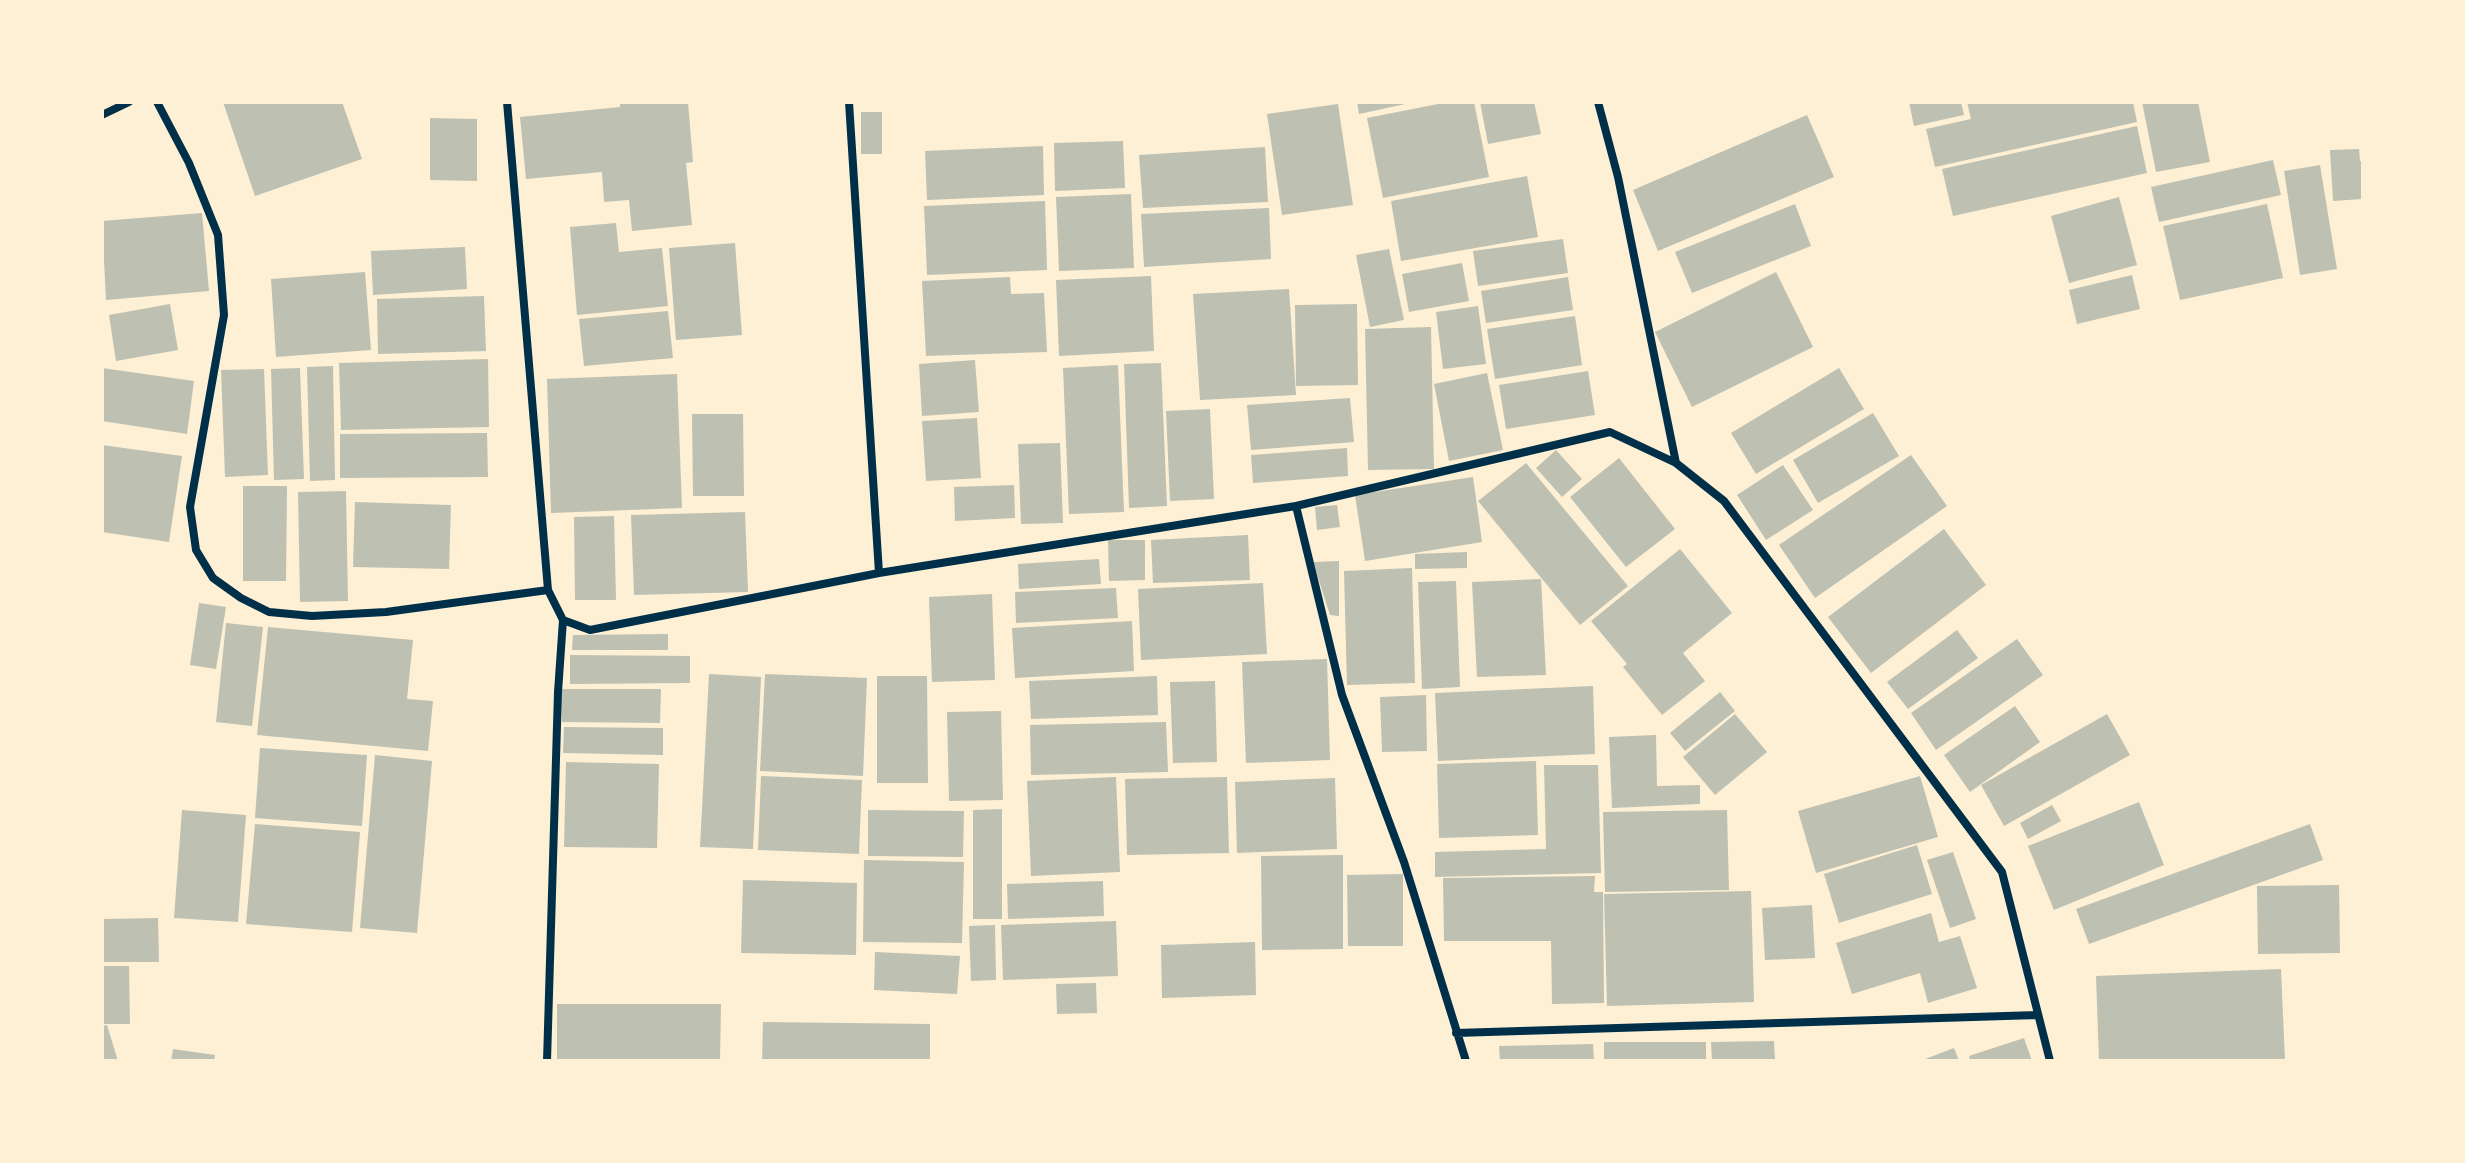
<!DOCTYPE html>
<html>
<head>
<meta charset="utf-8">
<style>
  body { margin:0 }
  #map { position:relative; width:2465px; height:1163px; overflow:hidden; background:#fdf0d5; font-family:Mulish,sans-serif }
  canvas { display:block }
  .frame { position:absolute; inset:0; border:104px solid #fdf0d5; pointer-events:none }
</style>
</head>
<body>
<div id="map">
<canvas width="2465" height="1163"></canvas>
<div class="frame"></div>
</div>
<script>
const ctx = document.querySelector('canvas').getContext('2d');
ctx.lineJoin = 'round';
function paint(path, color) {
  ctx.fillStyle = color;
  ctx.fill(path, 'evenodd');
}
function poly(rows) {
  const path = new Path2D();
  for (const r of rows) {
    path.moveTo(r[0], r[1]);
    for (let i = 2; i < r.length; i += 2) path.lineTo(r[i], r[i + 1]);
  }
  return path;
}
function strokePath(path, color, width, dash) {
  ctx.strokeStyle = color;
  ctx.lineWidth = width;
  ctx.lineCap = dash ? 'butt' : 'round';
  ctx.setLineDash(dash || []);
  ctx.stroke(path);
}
paint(poly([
  [223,102,342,102,362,159,255,196],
  [620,102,688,102,693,162,686,163,692,225,632,231,629,200,604,202,602,172,526,179,520,117,620,107],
  [1357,102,1409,102,1410,103,1359,114],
  [1448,102,1474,102,1489,177,1383,198,1367,118],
  [1480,102,1534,102,1541,134,1488,144],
  [1909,102,1961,102,1964,115,1914,126],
  [1967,102,2133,102,2137,122,1935,167,1926,129,1971,119],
  [2142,102,2198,102,2210,162,2156,172],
  [1338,104,1353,205,1282,215,1267,114],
  [861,112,882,112,882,154,861,154],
  [1807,115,1834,177,1658,251,1633,190],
  [430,118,477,119,477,181,430,180],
  [2137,126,2147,173,1953,216,1942,169],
  [1123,141,1125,188,1055,191,1054,143],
  [1043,146,1044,195,927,200,925,151],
  [1265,147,1268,202,1143,208,1139,155],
  [2359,149,2360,161,2363,161,2362,199,2333,201,2330,150],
  [2273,160,2281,195,2159,222,2151,187],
  [2320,165,2337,269,2300,275,2284,171],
  [1527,176,1538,237,1401,261,1391,201],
  [1131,194,1134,268,1059,271,1056,197],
  [2119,197,2137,265,2069,283,2051,216],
  [1045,201,1047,270,927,275,924,206],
  [1795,204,1811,246,1692,293,1675,252],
  [2267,204,2283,278,2180,300,2163,226],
  [1269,208,1271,259,1144,267,1141,214],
  [202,213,209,291,106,300,102,221],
  [616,223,619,252,662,248,668,306,577,315,570,227],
  [1563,239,1568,273,1478,286,1473,251],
  [735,243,742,335,676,340,669,248],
  [465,247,467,289,373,295,371,251],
  [1389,249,1404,320,1370,327,1356,255],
  [1462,263,1469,301,1409,312,1402,274],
  [365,272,371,350,276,357,271,279],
  [1776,272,1813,347,1692,407,1655,332],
  [2132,275,2140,309,2077,324,2069,290],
  [1151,276,1154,351,1059,356,1056,280],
  [1010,277,1011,294,1044,293,1047,352,926,356,922,281],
  [1568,277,1573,310,1486,323,1481,291],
  [1289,289,1296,395,1200,400,1193,294],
  [484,296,486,351,378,354,377,299],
  [170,304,178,350,116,361,109,315],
  [1357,304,1358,385,1296,386,1295,305],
  [1478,306,1486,364,1443,369,1436,312],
  [668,311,673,358,584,366,579,319],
  [1575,316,1582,365,1495,379,1487,329],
  [1431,327,1434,469,1368,470,1365,329],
  [488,359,489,427,341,430,339,363],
  [975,360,979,412,922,416,919,364],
  [1161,363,1167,506,1129,508,1124,364],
  [1118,365,1124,512,1069,514,1063,368],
  [333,366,335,480,310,481,307,367],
  [102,368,194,381,187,434,102,421],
  [300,368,304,479,274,480,271,369],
  [1839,368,1864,409,1756,474,1731,433],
  [264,369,268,475,225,477,221,370],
  [1588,371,1595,415,1506,429,1499,385],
  [1487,373,1503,450,1449,461,1434,384],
  [677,374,682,508,551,513,547,379],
  [1350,398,1354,442,1251,450,1247,405],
  [1210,409,1214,499,1170,501,1166,411],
  [1873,413,1899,456,1818,503,1793,460],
  [692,414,743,414,744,496,693,496],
  [977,418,981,478,926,481,922,421],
  [487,433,488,477,340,478,340,434],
  [1060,443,1063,523,1021,524,1018,444],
  [102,445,182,456,169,542,102,532],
  [1347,448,1348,476,1253,483,1251,455],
  [1556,450,1582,479,1562,497,1536,468],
  [1911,455,1947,506,1815,598,1779,545],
  [1619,458,1675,529,1626,567,1570,497],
  [1526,463,1628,586,1580,625,1478,501],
  [1783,465,1813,510,1766,540,1737,495],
  [1473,477,1482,542,1365,561,1355,495],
  [1014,485,1015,518,955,521,954,487],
  [243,486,287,486,286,581,243,581],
  [346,491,348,601,300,602,298,492],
  [355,502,451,505,449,569,353,567],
  [1337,505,1340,527,1317,530,1315,507],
  [745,512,748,592,634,595,631,515],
  [614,516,616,600,575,600,574,517],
  [1944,529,1986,585,1871,673,1828,617],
  [1248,535,1250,580,1153,583,1151,540],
  [1108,540,1145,540,1145,580,1109,581],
  [1680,549,1732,613,1683,653,1705,681,1662,715,1623,667,1627,664,1591,621],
  [1467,552,1467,568,1415,569,1415,554],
  [1099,559,1101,584,1019,589,1018,564],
  [1339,561,1339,616,1330,615,1313,562],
  [1412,568,1415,683,1347,685,1344,571],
  [1541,579,1546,675,1477,677,1472,582],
  [1456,581,1460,687,1422,689,1418,582],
  [1263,583,1267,654,1141,660,1138,589],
  [1116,588,1118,618,1016,623,1015,592],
  [992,594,995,680,932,682,929,597],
  [199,603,226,607,216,669,190,665],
  [1132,621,1134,671,1015,678,1012,628],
  [226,623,263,627,252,726,216,722],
  [268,627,413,640,407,699,433,701,428,751,257,735],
  [1957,630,1978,658,1908,709,1887,682],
  [668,634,668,650,572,650,573,635],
  [2017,639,2043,675,1936,750,1911,713],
  [570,655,690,656,690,683,570,684],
  [1327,659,1330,760,1246,763,1242,662],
  [709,674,761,677,753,849,700,847],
  [765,674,867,678,863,776,760,771],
  [877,676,927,676,928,783,877,783],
  [1157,676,1158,715,1031,719,1029,681],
  [1215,681,1217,762,1173,763,1170,682],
  [1593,686,1595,754,1438,761,1435,693],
  [561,689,661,689,660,723,562,722],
  [1720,692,1735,711,1685,751,1670,733],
  [1426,695,1427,751,1382,752,1380,697],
  [2015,706,2040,742,1970,792,1944,755],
  [1001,711,1003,800,949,801,947,712],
  [1735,714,1767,752,1715,795,1683,757],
  [2107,714,2130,755,2004,826,1981,785],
  [1166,722,1168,772,1031,775,1030,725],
  [564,727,663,728,663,755,563,753],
  [1656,735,1657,786,1700,785,1700,804,1612,808,1609,737],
  [260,748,367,755,362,826,255,818],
  [375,755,432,761,417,933,360,928],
  [1536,761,1538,835,1439,838,1437,764],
  [566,762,659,764,657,848,564,847],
  [1544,765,1598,765,1601,873,1435,877,1435,852,1546,849],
  [761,776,862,780,859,854,758,850],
  [1920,776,1938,837,1816,873,1798,811],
  [1116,777,1120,872,1031,876,1027,781],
  [1227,777,1229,853,1127,855,1125,779],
  [1335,778,1337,849,1237,853,1235,782],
  [2139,802,2164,865,2054,910,2028,846],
  [2052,805,2061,821,2028,839,2020,823],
  [1002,809,1002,919,973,919,973,810],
  [182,810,246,815,238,922,174,918],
  [868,810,964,811,963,857,868,856],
  [1727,810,1729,890,1605,892,1603,812],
  [255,824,360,832,352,932,246,924],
  [2310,824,2323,860,2089,944,2076,909],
  [1917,845,1932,894,1839,923,1824,874],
  [1953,852,1976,919,1950,928,1927,860],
  [1343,855,1343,949,1262,950,1261,856],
  [864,860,964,862,962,943,863,942],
  [1403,874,1403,946,1348,946,1347,875],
  [1595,876,1594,892,1603,892,1604,1003,1552,1004,1551,941,1444,941,1443,878],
  [743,880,857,883,856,955,741,953],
  [1103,881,1104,916,1008,919,1007,884],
  [2339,885,2340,953,2258,954,2257,886],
  [1751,891,1754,1002,1607,1006,1604,894],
  [1812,905,1815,958,1765,960,1762,908],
  [1931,913,1939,942,1960,936,1977,988,1928,1003,1920,973,1852,994,1836,943],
  [158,918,159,962,102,962,102,919],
  [1116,921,1118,976,1003,980,1001,925],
  [995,925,996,980,971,981,969,926],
  [1255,942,1256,995,1162,998,1161,945],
  [875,952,960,956,957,994,874,990],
  [102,966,129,966,130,1024,102,1024],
  [2281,969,2285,1061,2099,1061,2096,976],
  [1096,983,1097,1013,1057,1014,1056,984],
  [557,1004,721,1004,720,1061,557,1061],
  [763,1022,930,1024,930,1061,762,1061],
  [107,1025,118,1061,102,1061,102,1026],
  [2024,1038,2032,1061,1970,1061,1969,1056],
  [1774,1041,1775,1061,1712,1061,1711,1042],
  [1604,1042,1706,1042,1706,1061,1604,1061],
  [1593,1044,1594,1061,1500,1061,1499,1046],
  [1954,1048,1959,1061,1920,1061],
  [173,1049,215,1055,214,1061,171,1061]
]), '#bec0b2');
strokePath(poly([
  [157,102,189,163,218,235,224,315,190,507,196,550,213,578,241,598,269,612,312,616,386,612,548,590],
  [507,102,548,590,563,620,590,630,879,573,1296,506,1610,432,1676,463,1724,501,2002,872,2050,1061],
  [849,102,879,573],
  [1598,102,1618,177,1676,463],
  [102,115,129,102],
  [1296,506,1342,695,1404,862,1466,1061],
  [1456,1033,2038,1015],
  [547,1061,558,692,563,620]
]), '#003049', 8);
</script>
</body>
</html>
